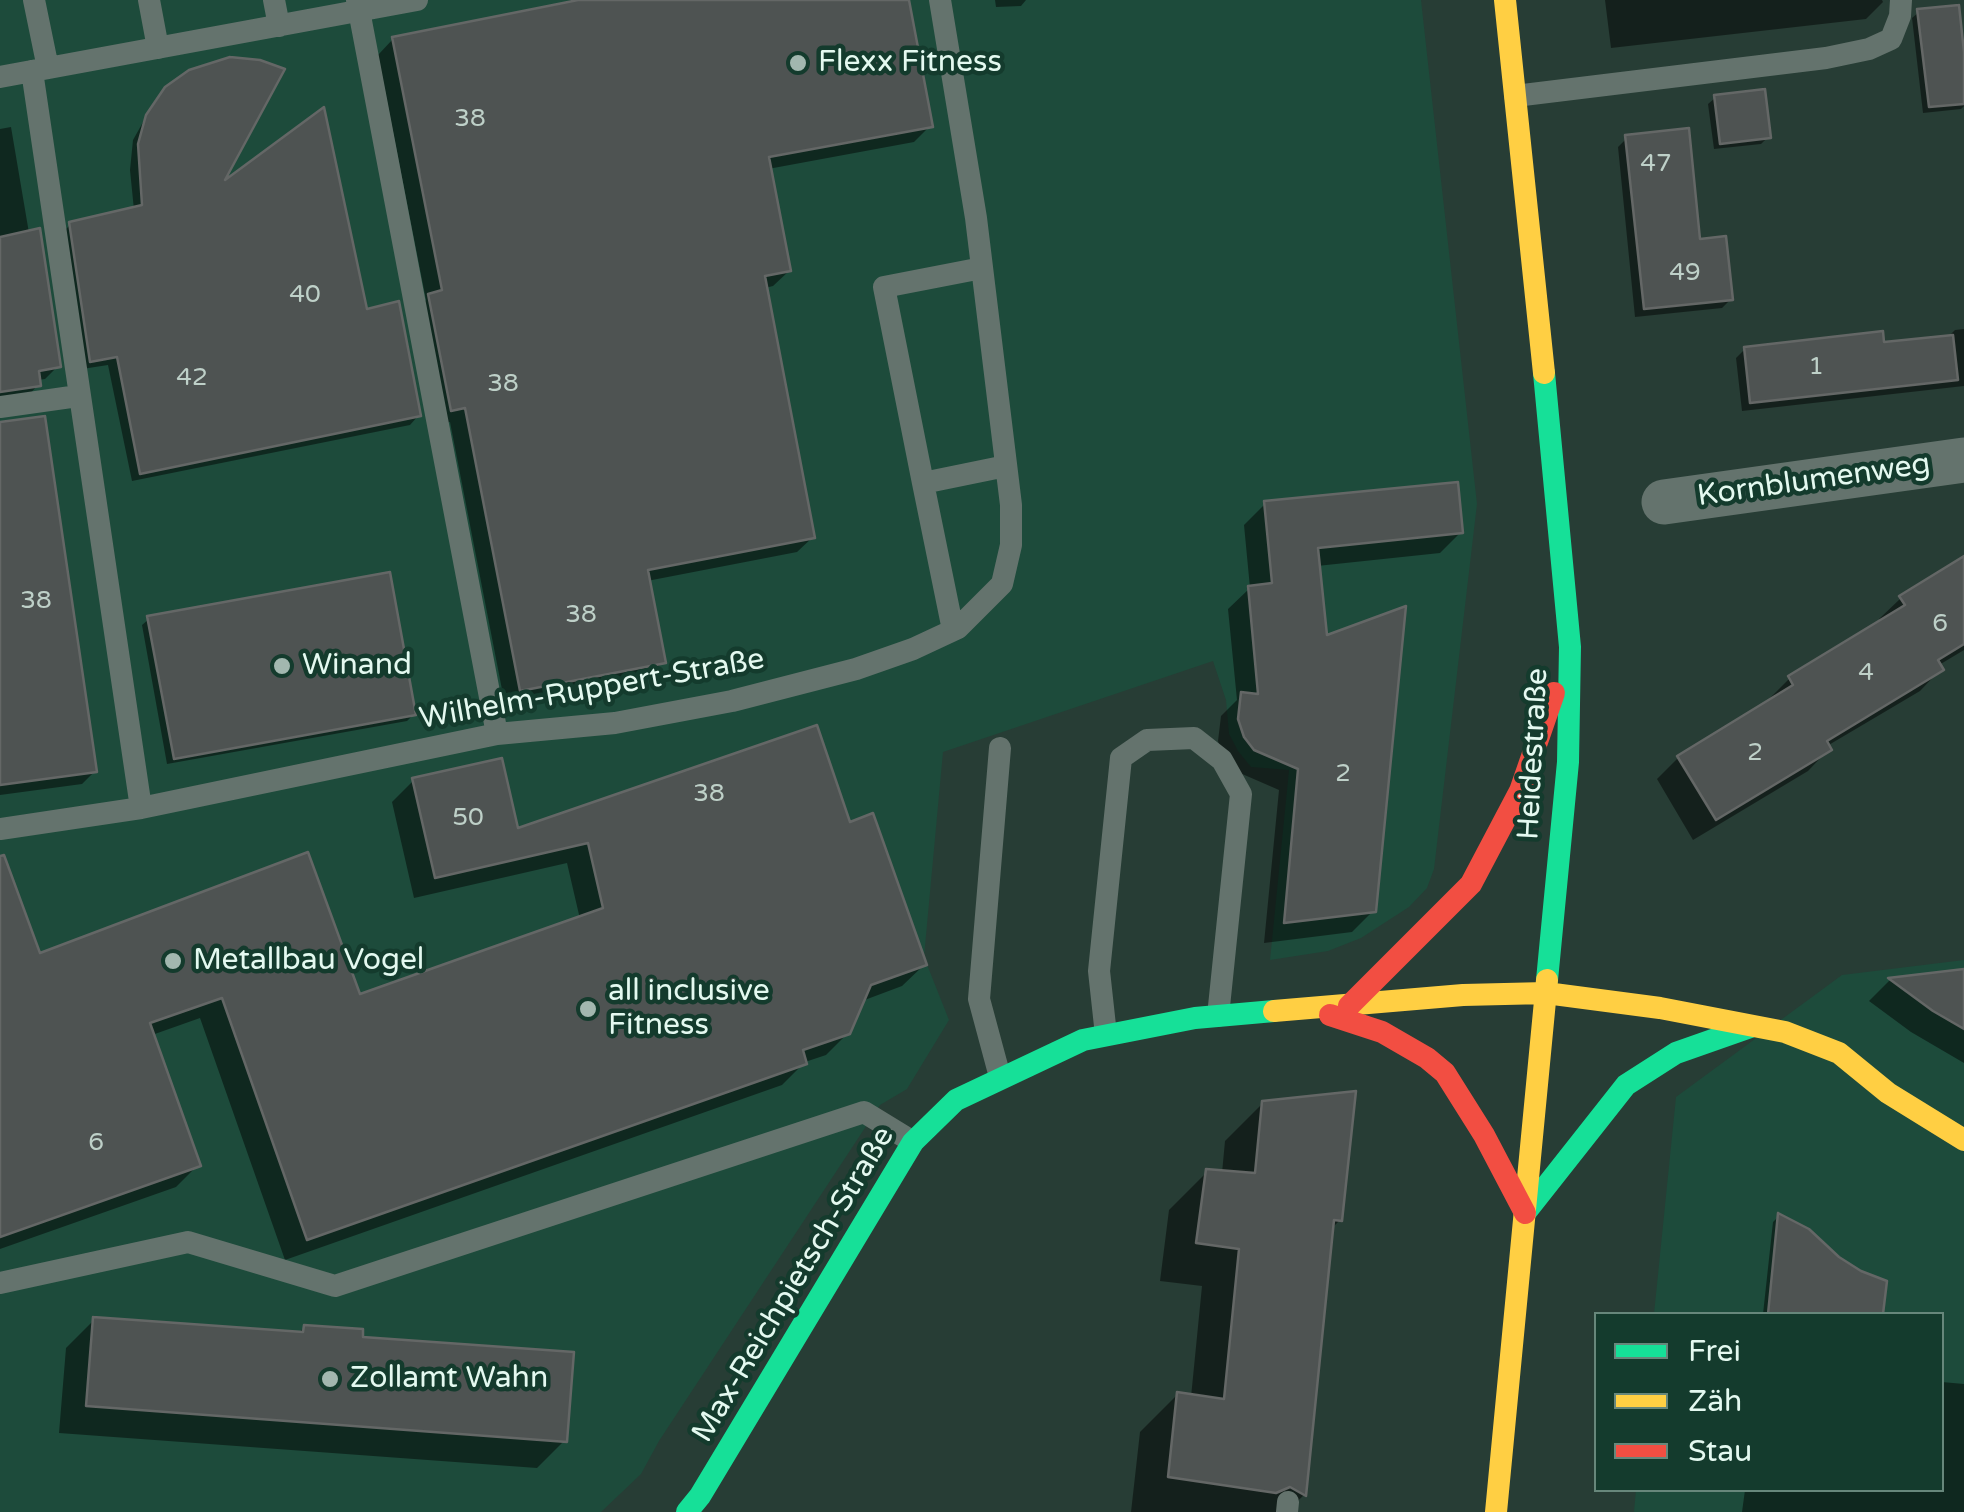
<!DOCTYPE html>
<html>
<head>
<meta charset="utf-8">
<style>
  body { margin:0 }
  #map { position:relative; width:1964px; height:1512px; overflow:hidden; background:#273d35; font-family:"Varela Round",sans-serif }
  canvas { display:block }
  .legend { position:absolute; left:1594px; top:1312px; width:350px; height:180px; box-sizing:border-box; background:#143b2d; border:2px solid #67877b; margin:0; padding:12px 18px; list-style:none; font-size:30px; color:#e4f9f0 }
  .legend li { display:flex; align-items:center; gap:20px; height:50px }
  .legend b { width:50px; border:2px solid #67877b }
</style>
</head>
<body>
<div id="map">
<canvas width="1964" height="1512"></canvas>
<ul class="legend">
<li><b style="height:12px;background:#16e098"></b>Frei</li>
<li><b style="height:12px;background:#ffcf43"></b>Zäh</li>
<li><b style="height:12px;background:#f24e42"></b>Stau</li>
</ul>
</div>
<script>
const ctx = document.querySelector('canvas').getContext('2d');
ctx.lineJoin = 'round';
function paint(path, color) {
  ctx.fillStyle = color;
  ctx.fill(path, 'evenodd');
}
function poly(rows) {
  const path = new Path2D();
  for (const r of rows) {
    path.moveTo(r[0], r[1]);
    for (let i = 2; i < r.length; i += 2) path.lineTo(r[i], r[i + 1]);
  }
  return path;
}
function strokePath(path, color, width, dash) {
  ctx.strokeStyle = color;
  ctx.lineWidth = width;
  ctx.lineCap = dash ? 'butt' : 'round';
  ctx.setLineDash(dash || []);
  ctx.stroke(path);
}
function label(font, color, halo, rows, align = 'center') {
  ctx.font = font + ' "Varela Round",sans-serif';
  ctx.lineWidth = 9;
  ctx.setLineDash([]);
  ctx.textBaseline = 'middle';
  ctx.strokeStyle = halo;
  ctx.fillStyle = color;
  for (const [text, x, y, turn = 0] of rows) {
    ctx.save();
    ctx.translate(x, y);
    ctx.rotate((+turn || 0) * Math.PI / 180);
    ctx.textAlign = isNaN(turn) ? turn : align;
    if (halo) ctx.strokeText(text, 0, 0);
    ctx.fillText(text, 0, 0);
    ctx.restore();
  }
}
paint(poly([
  [0,0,1421,0,1477,504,1434,869,1427,888,1409,907,1361,938,1328,951,1270,960,1289,770,1251,767,1238,751,1229,734,1226,700,1213,661,943,752,924,957,949,1020,907,1089,880,1105,659,1441,641,1474,601,1512,0,1512],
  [1964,960,1964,1512,1634,1512,1636,1490,1942,1490,1942,1314,1654,1314,1676,1097,1842,975]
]), '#1d4b3b');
paint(poly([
  [571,0,905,0,930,126,914,142,768,169,789,271,773,286,765,288,813,537,797,552,647,581,663,662,647,677,505,705,450,422,436,425,414,312,426,300,378,55,393,39,572,4],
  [995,0,1026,0,1021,6,996,7],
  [1605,0,1882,0,1883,2,1866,19,1611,48],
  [1919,12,1964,72,1964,106,1961,109,1923,113,1912,18],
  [166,89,218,189,365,312,418,416,410,425,132,481,108,365,82,369,62,233,71,224,134,210,130,170,133,140,156,99],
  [1715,98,1768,137,1761,144,1714,149,1708,104],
  [11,127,29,233,58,366,45,379,38,380,38,385,26,398,0,402,0,129],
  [1627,138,1731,299,1722,308,1635,317,1618,147],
  [1964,329,1964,386,1742,411,1736,358,1745,349,1882,345,1947,338,1955,330],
  [0,423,95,771,82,784,0,795],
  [1265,504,1461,532,1440,553,1317,566,1325,638,1373,911,1352,932,1264,943,1279,790,1233,770,1224,758,1218,741,1221,716,1237,700,1228,609,1250,588,1244,525],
  [1964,559,1964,650,1939,665,1941,669,1920,691,1827,746,1829,749,1808,771,1693,840,1657,779,1678,758,1769,703,1768,700,1790,678,1881,622,1879,619,1901,598],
  [149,619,414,714,407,721,167,764,142,625],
  [414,780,516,832,848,825,924,965,902,986,862,1001,848,1033,826,1055,805,1062,782,1085,285,1260,200,1018,152,1035,198,1165,176,1187,0,1249,0,891,39,956,359,997,580,919,567,863,414,898,392,802],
  [1964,971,1964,1063,1911,1032,1869,1001,1890,980],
  [1263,1103,1340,1220,1330,1230,1304,1495,1286,1512,1131,1512,1140,1432,1177,1395,1191,1397,1202,1286,1160,1281,1169,1210,1207,1172,1222,1173,1225,1141],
  [1779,1216,1860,1274,1884,1283,1881,1314,1763,1314,1773,1222],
  [94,1320,297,1334,305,1327,360,1339,565,1440,537,1468,59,1433,66,1348],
  [1942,1382,1964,1384,1964,1512,1742,1512,1745,1490,1942,1490]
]), '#0007');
const building = poly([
  [578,0,909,0,933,127,769,157,791,271,765,276,815,538,648,570,666,663,520,691,465,408,451,411,428,294,442,290,392,37,578,0],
  [1959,5,1964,52,1964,104,1929,107,1917,9,1959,5],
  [230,57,260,60,285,69,225,180,324,107,367,309,399,301,421,416,140,474,117,357,90,362,69,222,142,205,138,144,146,115,165,87,189,70,230,57],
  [1765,89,1771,138,1720,144,1714,95,1765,89],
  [1689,128,1700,239,1726,236,1733,300,1644,309,1625,135,1689,128],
  [40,228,61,367,39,371,41,386,0,392,0,237,40,228],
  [1883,331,1884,342,1953,335,1958,380,1750,403,1744,347,1883,331],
  [45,416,97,772,0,785,0,422,45,416],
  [1458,482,1463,533,1318,548,1327,635,1406,606,1376,912,1284,923,1298,769,1254,750,1244,737,1238,719,1241,692,1258,694,1248,586,1272,583,1264,501,1458,482],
  [1964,556,1964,644,1938,660,1944,670,1827,741,1832,750,1716,820,1677,756,1793,685,1788,676,1905,605,1899,596,1964,556],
  [390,572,416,715,174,759,147,616,390,572],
  [817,725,850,822,873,813,927,965,871,985,850,1034,803,1050,807,1064,307,1240,222,998,150,1023,201,1166,0,1237,0,856,4,855,40,953,308,852,360,994,603,908,588,843,435,878,412,778,502,758,518,828,817,725],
  [1964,969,1964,1029,1933,1011,1888,978,1964,969],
  [1356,1091,1342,1221,1334,1220,1306,1496,1290,1487,1276,1493,1168,1477,1177,1392,1224,1399,1239,1249,1196,1243,1206,1169,1255,1173,1262,1101,1356,1091],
  [1778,1213,1809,1229,1839,1257,1861,1271,1887,1281,1883,1314,1768,1314,1778,1213],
  [93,1317,303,1332,304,1325,363,1329,363,1337,574,1352,567,1442,86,1406,93,1317]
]);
paint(building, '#4e5352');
strokePath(building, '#646766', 2.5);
strokePath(poly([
  [34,0,48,68],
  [149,0,158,48],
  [274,0,279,26],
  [357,0,497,734],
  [32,71,141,808],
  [0,77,417,0],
  [1515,96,1826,58,1869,49,1891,39,1900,16,1901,0],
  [982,268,884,287,923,483,1006,466],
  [0,407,78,396],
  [923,483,953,630],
  [0,829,141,808,497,734,615,723,732,701,856,669,913,649,958,628,1002,584,1011,545,1011,505,976,218,940,0],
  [1106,1035,1099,971,1121,758,1147,740,1194,738,1222,760,1241,794,1218,1016],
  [1000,1077,979,999,1000,748],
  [0,1283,188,1242,335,1286,864,1112,913,1142],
  [1287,1512,1288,1502]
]), '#64736d', 22);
strokePath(poly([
  [1664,502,1964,460]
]), '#64736d', 45);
strokePath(poly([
  [1544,373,1570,647,1568,762,1547,980],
  [1525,1213,1626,1085,1676,1053,1750,1027],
  [687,1512,700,1496,913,1142,956,1100,1083,1040,1195,1018,1274,1011]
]), '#16e098', 22);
strokePath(poly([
  [1505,0,1544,373],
  [1274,1011,1463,995,1546,993,1660,1008,1785,1032,1839,1053,1888,1093,1964,1140],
  [1496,1512,1547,980]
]), '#ffcf43', 22);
strokePath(poly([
  [1349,1006,1471,884,1520,791,1554,693],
  [1330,1015,1382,1032,1427,1058,1445,1073,1484,1135,1525,1213]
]), '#f24e42', 22);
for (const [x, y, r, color] of [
  [798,63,10,"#a2b7af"],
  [282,666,10,"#a2b7af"],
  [173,961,10,"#a2b7af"],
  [588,1009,10,"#a2b7af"],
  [330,1379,10,"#a2b7af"]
]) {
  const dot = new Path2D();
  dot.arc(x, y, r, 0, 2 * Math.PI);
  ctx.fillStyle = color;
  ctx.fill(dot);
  strokePath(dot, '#143b2d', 4);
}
label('25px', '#bed0c8', null, [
  ["38",470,119],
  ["47",1656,164],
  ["49",1685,273],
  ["40",305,295],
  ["1",1816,367],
  ["42",192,378],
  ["38",503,384],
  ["38",36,601],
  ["38",581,615],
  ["6",1940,624],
  ["4",1866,673],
  ["2",1755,753],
  ["2",1343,774],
  ["38",709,794],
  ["50",468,818],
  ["6",96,1143]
]);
label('30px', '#e4f9f0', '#143b2d', [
  ["Flexx Fitness",818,63],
  ["Winand",302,666],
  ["Metallbau Vogel",193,961],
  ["all inclusive",608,992],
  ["Fitness",608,1026],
  ["Zollamt Wahn",350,1379]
], 'left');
label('30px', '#e4f9f0', '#143b2d', [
  ["Kornblumenweg",1814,481,-8],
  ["Wilhelm-Ruppert-Straße",592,690,-10],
  ["Heidestraße",1534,754,-87],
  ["Max-Reichpietsch-Straße",794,1285,-59]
]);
</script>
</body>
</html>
